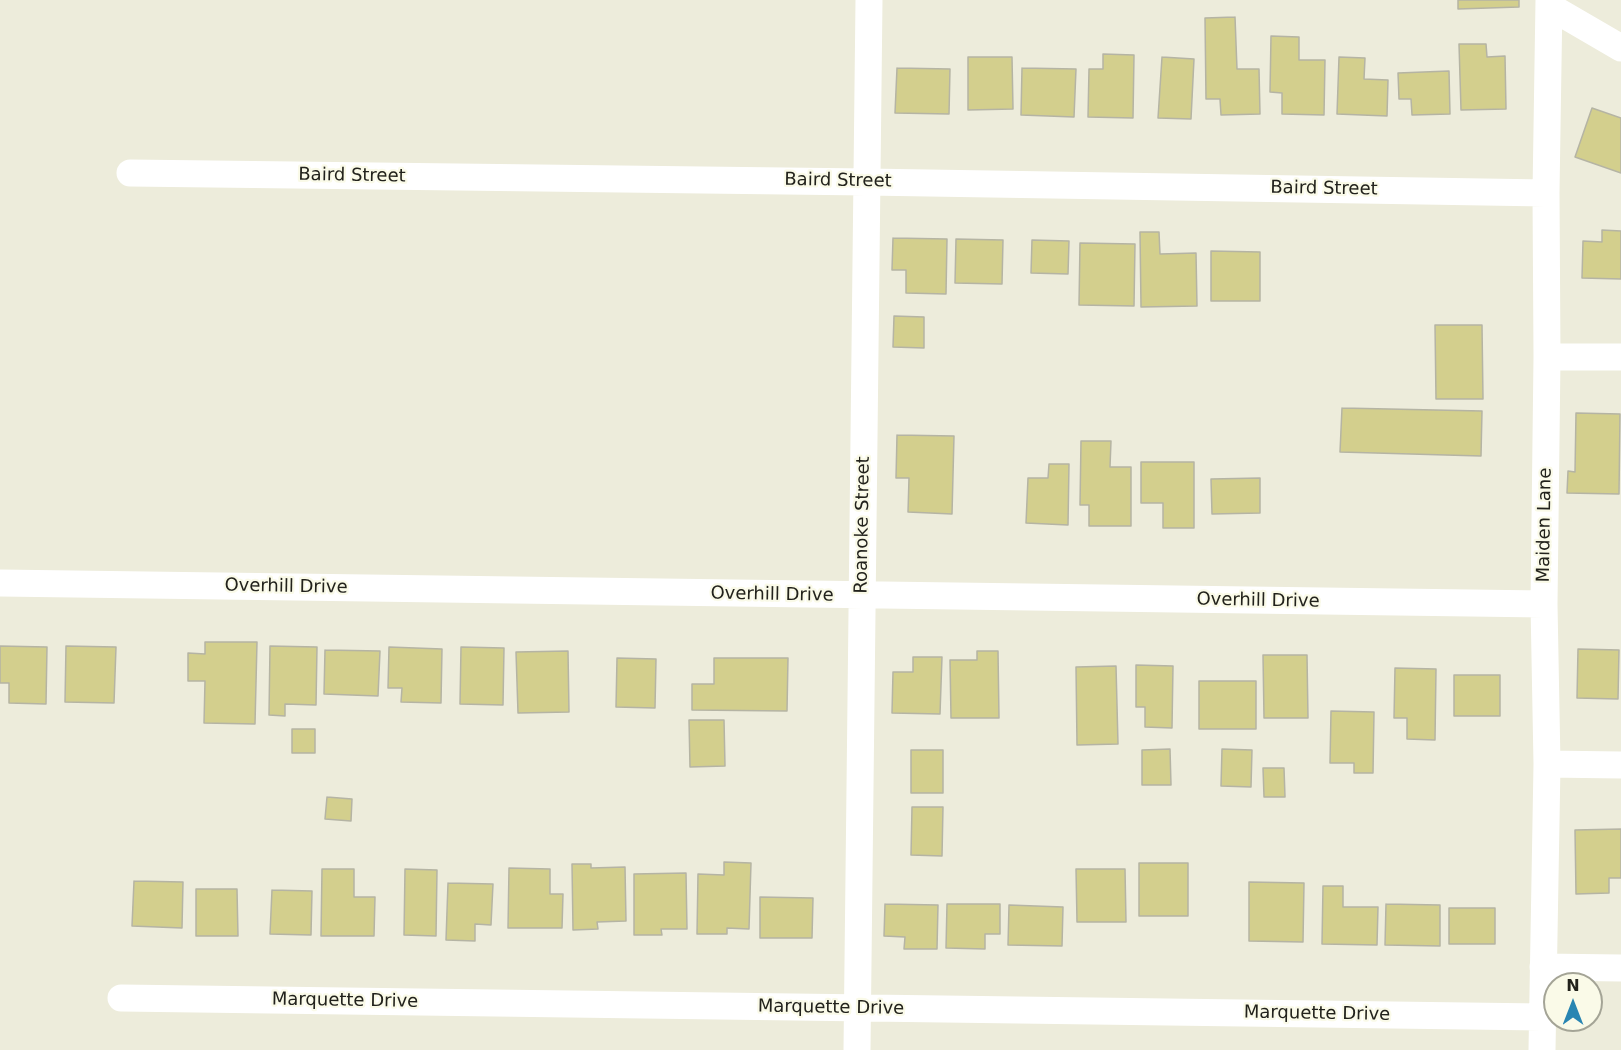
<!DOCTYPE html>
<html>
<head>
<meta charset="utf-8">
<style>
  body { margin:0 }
  #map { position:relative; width:1621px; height:1050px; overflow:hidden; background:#edecdb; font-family:"DejaVu Sans",sans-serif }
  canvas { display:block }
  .north { position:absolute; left:1543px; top:972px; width:60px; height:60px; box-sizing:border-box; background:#fafae8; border:2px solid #a4a496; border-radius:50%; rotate:0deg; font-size:16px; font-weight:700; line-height:24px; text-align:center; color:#22221c }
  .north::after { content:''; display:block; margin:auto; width:21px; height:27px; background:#2885b2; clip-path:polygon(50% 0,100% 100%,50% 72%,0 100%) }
</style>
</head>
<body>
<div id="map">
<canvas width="1621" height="1050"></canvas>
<div class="north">N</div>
</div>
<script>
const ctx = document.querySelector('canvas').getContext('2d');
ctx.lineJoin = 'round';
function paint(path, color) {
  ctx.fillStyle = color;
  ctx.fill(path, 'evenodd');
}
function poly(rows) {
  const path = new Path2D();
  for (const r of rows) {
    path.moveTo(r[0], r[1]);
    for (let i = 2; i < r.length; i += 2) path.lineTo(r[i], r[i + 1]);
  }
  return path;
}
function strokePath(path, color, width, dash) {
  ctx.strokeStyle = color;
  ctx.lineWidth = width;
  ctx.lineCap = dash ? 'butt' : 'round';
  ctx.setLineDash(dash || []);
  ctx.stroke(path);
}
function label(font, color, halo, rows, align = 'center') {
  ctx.font = font + ' "DejaVu Sans",sans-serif';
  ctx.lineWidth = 4.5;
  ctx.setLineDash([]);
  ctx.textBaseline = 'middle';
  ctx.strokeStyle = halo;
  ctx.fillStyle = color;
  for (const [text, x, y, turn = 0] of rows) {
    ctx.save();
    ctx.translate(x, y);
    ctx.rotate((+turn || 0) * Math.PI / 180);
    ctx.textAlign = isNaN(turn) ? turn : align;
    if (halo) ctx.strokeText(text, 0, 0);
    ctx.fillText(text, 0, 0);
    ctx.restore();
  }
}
const building = poly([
  [1458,0,1519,0,1519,7,1458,9,1458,0],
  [1235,17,1237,69,1259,69,1260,114,1221,115,1220,99,1206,99,1205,18,1235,17],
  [1271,36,1299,37,1299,60,1325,60,1324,115,1282,114,1282,93,1270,92,1271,36],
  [1459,44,1486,44,1487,57,1505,56,1506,109,1461,110,1459,44],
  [1103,54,1134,55,1133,118,1088,117,1089,69,1103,69,1103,54],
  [968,57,1012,57,1013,109,968,110,968,57],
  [1162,57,1194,59,1191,119,1158,118,1162,57],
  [1339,57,1365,58,1364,79,1388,80,1387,116,1337,114,1339,57],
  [897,68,950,69,949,114,895,113,897,68],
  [1022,68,1076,69,1074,117,1021,115,1022,68],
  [1449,71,1450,114,1412,115,1411,99,1399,99,1398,73,1449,71],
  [1592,108,1621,118,1621,173,1575,157,1592,108],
  [1602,230,1621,231,1621,279,1582,278,1583,241,1602,242,1602,230],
  [1140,232,1159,232,1160,254,1196,253,1197,306,1141,307,1140,232],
  [893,238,947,239,946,294,906,293,906,270,892,270,893,238],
  [956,239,1003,240,1002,284,955,283,956,239],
  [1032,240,1069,241,1068,274,1031,273,1032,240],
  [1080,243,1135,244,1134,306,1079,305,1080,243],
  [1211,251,1260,252,1260,301,1211,301,1211,251],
  [894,316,924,317,924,348,893,347,894,316],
  [1435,325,1482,325,1483,399,1436,399,1435,325],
  [1342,408,1482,411,1481,456,1340,452,1342,408],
  [1576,413,1620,414,1619,494,1567,493,1568,471,1575,472,1576,413],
  [897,435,954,436,952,514,908,512,909,478,896,478,897,435],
  [1081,441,1111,441,1110,467,1131,467,1131,526,1089,526,1089,505,1080,505,1081,441],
  [1141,462,1194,462,1194,528,1163,528,1163,503,1141,503,1141,462],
  [1049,464,1069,464,1068,525,1026,523,1028,478,1048,478,1049,464],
  [1260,478,1260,513,1212,514,1211,479,1260,478],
  [205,642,257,642,255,724,204,723,205,681,188,681,188,653,205,654,205,642],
  [0,646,47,647,46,704,9,703,9,683,0,683,0,646],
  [66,646,116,647,114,703,65,702,66,646],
  [270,646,317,647,316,705,285,704,285,716,269,715,270,646],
  [389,647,442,649,441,703,401,702,402,688,388,688,389,647],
  [461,647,504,648,503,705,460,704,461,647],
  [1578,649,1619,650,1618,699,1577,698,1578,649],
  [325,650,380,651,378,696,324,694,325,650],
  [568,651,569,712,518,713,516,652,568,651],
  [977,651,998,651,999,718,951,718,950,660,977,660,977,651],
  [1263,655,1307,655,1308,718,1264,718,1263,655],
  [913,657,942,657,940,714,892,713,893,672,913,672,913,657],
  [617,658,656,659,655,708,616,707,617,658],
  [714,658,788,658,787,711,692,710,692,684,714,684,714,658],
  [1136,665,1173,666,1172,728,1145,727,1145,707,1136,707,1136,665],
  [1116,666,1118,744,1077,745,1076,667,1116,666],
  [1395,668,1436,669,1435,740,1407,739,1407,718,1394,718,1395,668],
  [1454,675,1500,675,1500,716,1454,716,1454,675],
  [1199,681,1256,681,1256,729,1199,729,1199,681],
  [1331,711,1374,712,1373,773,1354,773,1354,763,1330,763,1331,711],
  [689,720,724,720,725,766,690,767,689,720],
  [292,729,315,729,315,753,292,753,292,729],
  [1170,749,1171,785,1142,785,1142,750,1170,749],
  [1222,749,1252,750,1251,787,1221,786,1222,749],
  [911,750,943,750,943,793,911,793,911,750],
  [1263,768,1284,768,1285,797,1264,797,1263,768],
  [327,797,352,799,351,821,325,819,327,797],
  [912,807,943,807,942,856,911,855,912,807],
  [1621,829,1621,878,1609,878,1609,893,1576,894,1575,830,1621,829],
  [724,862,751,863,749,929,727,928,727,934,697,934,698,874,724,875,724,862],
  [1139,863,1188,863,1188,916,1139,916,1139,863],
  [572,864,591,864,591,868,625,867,626,921,597,922,598,929,573,930,572,864],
  [509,868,550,869,550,894,563,894,562,928,508,928,509,868],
  [322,869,354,869,354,897,375,897,374,936,321,936,322,869],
  [405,869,437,870,436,936,404,935,405,869],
  [1076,869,1125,869,1126,922,1077,922,1076,869],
  [686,873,687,929,661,929,662,935,634,935,634,874,686,873],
  [134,881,183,882,182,928,132,926,134,881],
  [1249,882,1304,883,1303,942,1249,941,1249,882],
  [448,883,493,884,491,925,475,924,475,941,446,940,448,883],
  [1323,886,1343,886,1343,907,1378,907,1377,945,1322,944,1323,886],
  [196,889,237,889,238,936,196,936,196,889],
  [272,890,312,891,311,935,270,934,272,890],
  [760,897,813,898,812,938,760,938,760,897],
  [885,904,938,905,937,949,904,949,905,937,884,936,885,904],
  [947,904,1000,904,1000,934,985,934,985,949,946,948,947,904],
  [1386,904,1440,905,1440,946,1385,945,1386,904],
  [1009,905,1063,907,1062,946,1008,945,1009,905],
  [1449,908,1495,908,1495,944,1449,944,1449,908]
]);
paint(building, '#d3cf8d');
strokePath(building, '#b5b4a4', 1.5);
strokePath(poly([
  [1549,6,1621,48],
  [130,173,867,182,1546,193],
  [1547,357,1621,357],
  [0,583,1544,604],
  [1547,764,1621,765],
  [1543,967,1621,968],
  [121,998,1542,1017],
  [857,1050,869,0],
  [1542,1050,1547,764,1544,604,1547,357,1546,193,1549,0]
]), '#fff', 27);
label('18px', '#22221c', '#fafae8', [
  ["Baird Street",352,176,1],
  ["Baird Street",838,181,1],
  ["Baird Street",1324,189,1],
  ["Roanoke Street",863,525,-89],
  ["Maiden Lane",1545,525,-89],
  ["Overhill Drive",286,587,1],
  ["Overhill Drive",772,595,1],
  ["Overhill Drive",1258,601,1],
  ["Marquette Drive",345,1001,1],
  ["Marquette Drive",831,1008,1],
  ["Marquette Drive",1317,1014,1]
]);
</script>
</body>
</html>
